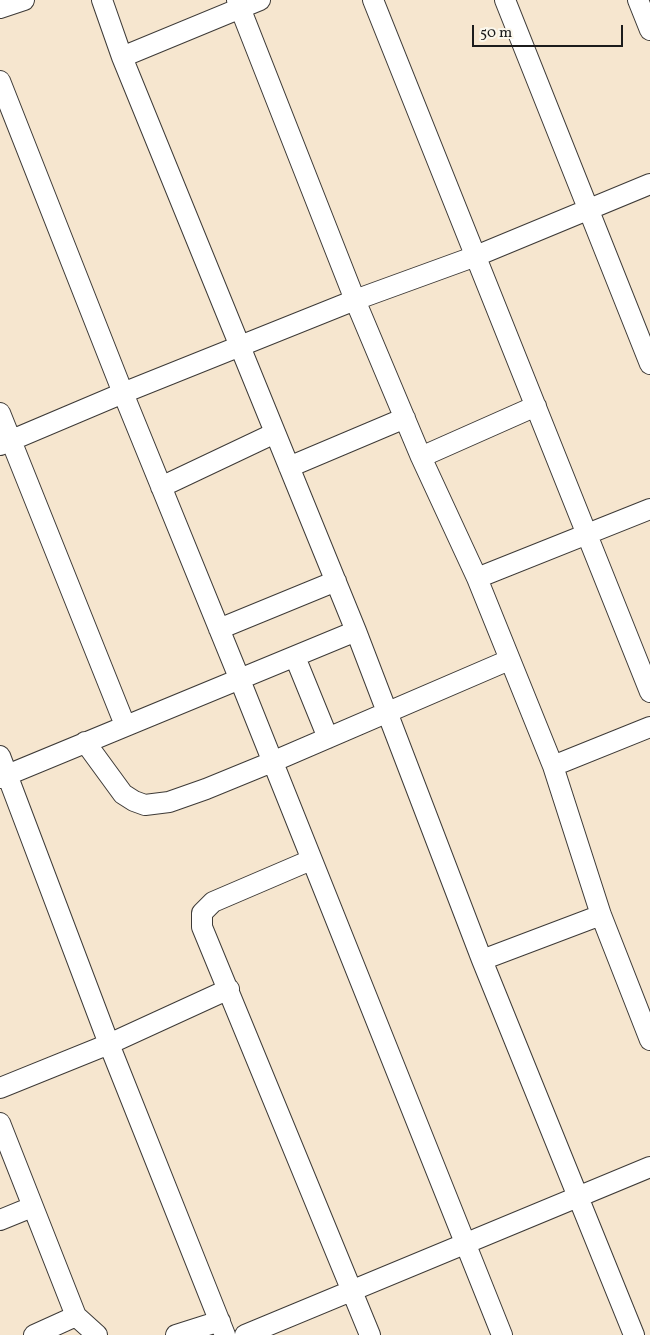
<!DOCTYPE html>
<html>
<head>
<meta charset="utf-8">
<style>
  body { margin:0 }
  #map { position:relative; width:650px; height:1335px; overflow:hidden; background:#f6e6cf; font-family:Vollkorn,serif }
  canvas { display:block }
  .scale { position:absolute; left:472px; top:25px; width:151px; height:22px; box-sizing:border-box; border:2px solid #1c1c1c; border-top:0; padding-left:6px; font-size:15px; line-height:18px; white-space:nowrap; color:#1c1c1c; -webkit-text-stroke:4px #fbf7ec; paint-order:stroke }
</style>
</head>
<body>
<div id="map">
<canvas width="650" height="1335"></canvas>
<div class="scale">50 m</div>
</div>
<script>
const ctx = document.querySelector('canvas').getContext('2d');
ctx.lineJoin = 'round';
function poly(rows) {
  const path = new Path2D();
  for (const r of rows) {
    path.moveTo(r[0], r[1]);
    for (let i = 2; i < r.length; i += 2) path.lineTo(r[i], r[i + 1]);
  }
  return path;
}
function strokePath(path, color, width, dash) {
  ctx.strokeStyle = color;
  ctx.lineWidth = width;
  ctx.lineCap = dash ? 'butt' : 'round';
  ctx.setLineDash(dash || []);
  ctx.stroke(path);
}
const minor = poly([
  [102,0,122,57,356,631,482,960,634,1335],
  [237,0,355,300,421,457,477,578,553,766,601,915,650,1040],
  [373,0,650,692],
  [505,0,650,364],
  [638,0,650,30],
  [0,8,24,0],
  [122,57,260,0],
  [0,81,123,393,240,680,502,1335],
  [0,413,125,725],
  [0,445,123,393,355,300,476,256,650,184],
  [421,457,536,406],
  [289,467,405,418],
  [161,487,275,433],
  [477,578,650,509],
  [219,629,336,581],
  [295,657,328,738],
  [85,742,123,794,134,801,145,805,169,802,206,789,272,762,509,660],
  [0,756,109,1044,225,1335],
  [553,766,650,727],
  [0,778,356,631],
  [311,860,213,902,202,913,202,927,370,1335],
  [482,960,601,915],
  [0,1088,109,1044,229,989],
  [0,1123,76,1316,97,1335],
  [0,1220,32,1207],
  [34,1335,76,1316],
  [176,1335,220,1321],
  [245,1335,650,1167]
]);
strokePath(minor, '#3d3a37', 22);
strokePath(minor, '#fff', 20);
</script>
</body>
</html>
